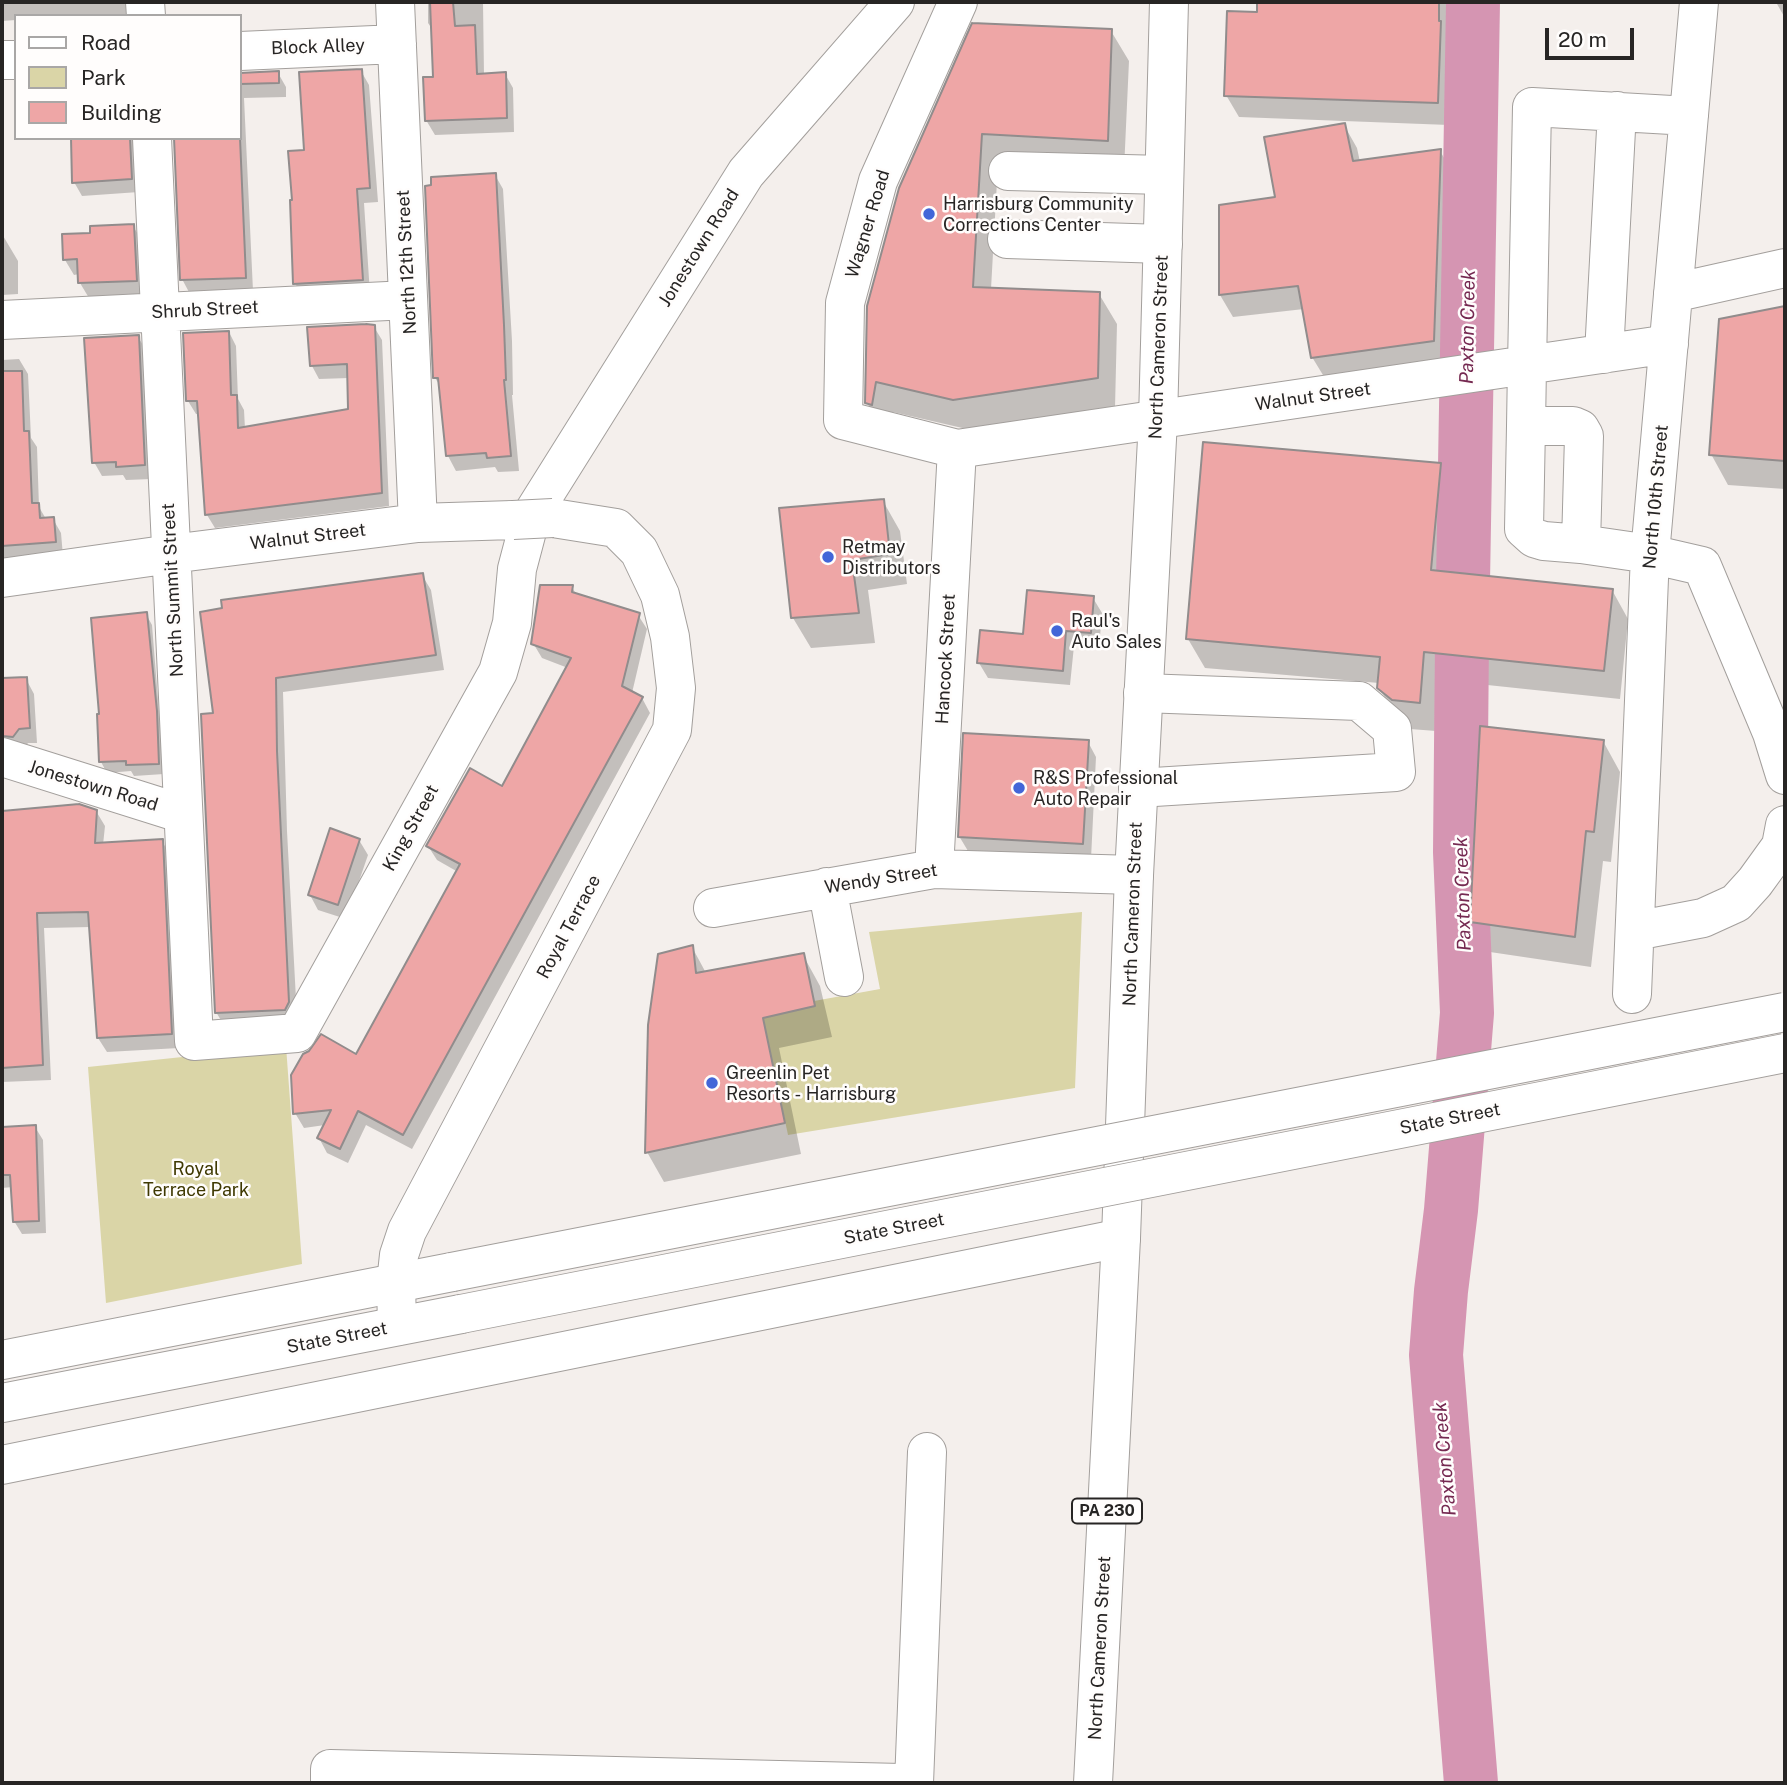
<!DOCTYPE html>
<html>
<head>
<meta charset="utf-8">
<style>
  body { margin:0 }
  #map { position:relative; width:1787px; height:1785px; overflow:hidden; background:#f4efec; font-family:"Public Sans",sans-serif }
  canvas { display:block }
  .frame { position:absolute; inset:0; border:4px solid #272524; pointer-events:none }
  .legend { position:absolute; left:14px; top:14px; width:228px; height:126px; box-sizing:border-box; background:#fffdfc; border:2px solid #a9a7a6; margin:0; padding:9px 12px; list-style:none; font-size:21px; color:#272524 }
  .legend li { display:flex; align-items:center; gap:14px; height:35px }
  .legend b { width:35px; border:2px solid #a9a7a6 }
  .scale { position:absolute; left:1545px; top:28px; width:89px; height:32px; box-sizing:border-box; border:4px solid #272524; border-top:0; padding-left:9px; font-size:21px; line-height:24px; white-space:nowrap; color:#272524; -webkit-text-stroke:5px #fffdfc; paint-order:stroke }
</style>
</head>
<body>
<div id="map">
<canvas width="1787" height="1785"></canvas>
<div class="frame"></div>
<ul class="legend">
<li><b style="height:9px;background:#fff"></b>Road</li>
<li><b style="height:19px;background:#dad5a7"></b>Park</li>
<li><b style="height:19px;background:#eea6a6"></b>Building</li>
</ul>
<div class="scale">20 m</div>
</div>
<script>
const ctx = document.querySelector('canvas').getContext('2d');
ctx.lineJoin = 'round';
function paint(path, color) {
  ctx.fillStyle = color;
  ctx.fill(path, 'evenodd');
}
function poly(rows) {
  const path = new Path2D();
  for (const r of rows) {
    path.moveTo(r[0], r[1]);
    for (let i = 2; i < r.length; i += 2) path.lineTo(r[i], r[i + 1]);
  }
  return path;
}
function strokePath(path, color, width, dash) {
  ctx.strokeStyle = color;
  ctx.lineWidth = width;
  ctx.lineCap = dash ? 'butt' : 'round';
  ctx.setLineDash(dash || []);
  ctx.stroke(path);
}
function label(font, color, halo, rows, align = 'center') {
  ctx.font = font + ' "Public Sans",sans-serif';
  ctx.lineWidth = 5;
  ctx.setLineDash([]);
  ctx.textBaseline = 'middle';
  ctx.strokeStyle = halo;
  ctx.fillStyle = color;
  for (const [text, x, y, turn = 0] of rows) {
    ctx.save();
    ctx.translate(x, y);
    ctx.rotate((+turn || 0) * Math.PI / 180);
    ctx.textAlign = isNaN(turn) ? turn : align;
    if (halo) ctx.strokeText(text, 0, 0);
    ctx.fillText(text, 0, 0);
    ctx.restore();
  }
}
paint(poly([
  [1082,912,1075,1088,788,1135,763,1018,815,1006,814,1001,880,989,869,932],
  [286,1046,302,1264,106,1303,88,1067]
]), '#dad5a7');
paint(poly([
  [2,2,137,2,131,16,16,16,16,20,2,21,2,23],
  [428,2,483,2,484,75,505,74,513,88,514,132,435,135,426,120,435,78,433,30,428,23],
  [1287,2,1452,2,1449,125,1239,117,1226,95,1259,14,1287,4],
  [1778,2,1785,2,1785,18,1777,4],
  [1111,31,1129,61,1124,170,998,163,991,289,1099,294,1117,324,1115,408,971,430,893,412,889,434,885,433,867,403,900,189],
  [361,71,369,85,378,202,364,203,370,294,303,298,295,283,306,152],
  [278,73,286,87,286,97,244,98,253,291,190,294,182,279,240,138,240,74],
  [1344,125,1357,148,1360,162,1440,151,1453,173,1446,364,1326,380,1312,357,1304,309,1233,317,1220,295,1277,198],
  [72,138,144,138,139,192,82,196,74,182],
  [495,175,503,189,512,341,513,395,512,395,519,471,498,472,495,467,456,471,448,456,441,387,435,378],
  [133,226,142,241,144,296,89,298,80,283,79,274,74,275,65,260,92,234],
  [2,234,18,261,18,294,2,295],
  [1785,308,1785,489,1728,485,1711,454,1721,321],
  [374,327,382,340,389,506,215,528,207,515,199,414,196,414,188,401,229,332,236,346,238,399,244,410,245,429,350,411,349,378,319,379,312,366],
  [138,337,146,350,152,479,126,480,123,475,102,476,94,462],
  [19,359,28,374,31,438,37,447,39,507,46,519,53,519,61,533,63,556,2,561,2,360],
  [1440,464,1456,493,1449,573,1612,590,1628,619,1620,699,1440,680,1436,731,1410,729,1396,717,1379,687,1379,683,1205,668,1188,639],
  [883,501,900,531,907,584,868,590,875,643,811,648,793,618],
  [422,575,431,590,444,670,283,692,287,831,297,1018,225,1027,216,1012,215,715],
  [572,587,577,596,638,615,647,629,632,693,642,698,650,713,412,1149,366,1125,348,1163,327,1153,319,1138,325,1125,304,1128,295,1113,357,1056,458,872,437,860,428,846,502,788,568,668,542,658,533,643],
  [1093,598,1102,613,1099,648,1074,646,1070,685,988,678,979,663],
  [146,614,152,625,164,774,134,776,131,771,107,773,101,762],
  [14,677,16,679,26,679,34,694,37,743,28,743,24,749,2,740,2,678],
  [1603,741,1620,772,1611,862,1603,861,1591,967,1490,952,1472,921],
  [1088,742,1096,757,1091,859,968,851,959,836],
  [78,806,96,811,105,826,103,845,162,841,170,855,179,1048,107,1052,98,1038,91,927,44,928,51,1080,2,1082,2,813],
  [359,840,368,855,346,919,318,910,310,895],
  [692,947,706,973,803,955,820,986,832,1037,779,1048,801,1154,664,1182,647,1152],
  [35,1127,43,1140,46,1233,22,1234,14,1221,13,1187,2,1188,2,1129]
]), '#0003');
strokePath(poly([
  [1471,1783,1436,1355,1441,1291,1451,1210,1467,1013,1460,852,1462,640,1473,2]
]), '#d595b2', 54);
const building = poly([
  [430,2,453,2,455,26,475,25,477,74,506,72,507,118,425,121,423,77,433,77,430,2],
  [1257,2,1439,2,1439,21,1441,21,1438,103,1224,96,1227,11,1257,12,1257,2],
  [972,23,1112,29,1108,141,982,134,973,287,1100,292,1098,378,953,400,876,382,872,405,865,403,867,306,899,188,972,23],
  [362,69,370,188,357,189,363,280,293,284,290,200,292,200,288,151,304,150,299,72,362,69],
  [279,71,279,83,240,84,240,73,279,71],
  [1345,123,1353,161,1441,149,1434,341,1311,358,1298,286,1219,295,1219,205,1275,197,1264,137,1345,123],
  [71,138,130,138,132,179,72,183,71,138],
  [174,138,240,138,246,278,180,280,174,138],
  [496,173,504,325,506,380,504,380,511,456,487,458,486,453,446,456,438,378,433,378,425,186,431,185,431,177,496,173],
  [134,224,137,281,78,283,77,259,63,260,62,234,90,233,90,226,134,224],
  [1785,306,1785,461,1709,455,1719,319,1785,306],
  [366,324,375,325,382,493,205,515,197,401,186,401,183,333,229,331,231,395,237,395,238,428,348,409,347,364,310,366,307,327,366,324],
  [139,335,145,465,116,467,116,462,92,463,84,338,139,335],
  [2,371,22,371,24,431,29,431,32,503,39,503,40,518,54,517,56,542,2,546,2,371],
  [1203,442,1441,463,1431,570,1613,589,1604,671,1424,652,1420,703,1392,700,1377,688,1380,657,1186,639,1203,442],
  [884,499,890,554,852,560,859,613,791,618,779,508,884,499],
  [423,573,436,655,276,678,277,751,289,1002,285,1010,215,1013,201,714,213,713,200,612,222,608,221,600,423,573],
  [540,585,573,585,572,592,640,613,622,686,643,697,403,1135,358,1111,340,1149,317,1138,331,1110,293,1114,291,1075,303,1054,309,1051,321,1034,356,1054,460,864,426,846,470,768,502,786,571,658,531,644,540,585],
  [1027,590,1094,596,1091,633,1066,631,1063,671,977,663,980,630,1023,634,1027,590],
  [147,612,157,711,159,764,126,765,126,761,99,762,97,714,99,714,91,618,147,612],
  [27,677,30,728,19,729,13,737,2,736,2,678,27,677],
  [1480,726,1604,740,1594,832,1586,831,1575,937,1470,922,1480,726],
  [963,733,1089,740,1083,844,958,837,963,733],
  [79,804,97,810,95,843,163,839,172,1034,97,1038,88,912,37,913,43,1065,2,1068,2,811,79,804],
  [330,828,360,839,338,905,308,895,330,828],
  [693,945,696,973,804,953,815,1006,763,1018,785,1123,645,1153,648,1025,658,954,693,945],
  [36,1125,39,1221,13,1222,10,1175,2,1175,2,1127,36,1125]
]);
paint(building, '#eea6a6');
strokePath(building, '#918c8c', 2);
const minor = poly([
  [145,2,146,16],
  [395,2,418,523],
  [958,2,878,181,845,303,843,420,957,449,1669,344],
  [240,51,397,44],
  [2,60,16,60],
  [152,138,194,1041,297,1033,498,672,512,623,517,569,531,516,746,173,895,2],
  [1008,171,1164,175],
  [1007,239,1163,244],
  [1673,293,1785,268],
  [2,320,408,300],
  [1604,354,1617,111],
  [1526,426,1573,426,1580,429,1584,436,1581,544,1544,541,1534,538,1524,529,1526,426,1527,366,1532,107,1689,116],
  [1581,544,1650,554,1702,566,1772,733,1785,775],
  [2,578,171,554,418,523,513,520],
  [2,757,183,814],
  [1138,788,1396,772,1392,729,1359,701,1143,693],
  [934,869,957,449],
  [827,887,844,977],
  [713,908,934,869,1134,875],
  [1635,931,1703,918,1736,903,1755,882,1781,846,1785,825],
  [1632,994,1650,554,1699,2],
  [397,1326,396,1283,399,1255,407,1231,672,730,676,688,670,637,660,595,639,551,616,528,553,518],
  [330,1783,330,1769,901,1783],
  [914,1783,927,1452]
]);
const major = poly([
  [2,1360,452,1272],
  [2,1403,461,1314],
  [2,1465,1121,1238]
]);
const highway = poly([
  [1093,1783,1121,1238,1134,875,1158,420,1169,2]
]);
strokePath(minor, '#a39f9c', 40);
strokePath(major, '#a39f9c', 40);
strokePath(highway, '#a39f9c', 40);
strokePath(minor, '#fff', 38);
strokePath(major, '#fff', 38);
strokePath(highway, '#fff', 38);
const minorBridge = poly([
  [513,520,553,518]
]);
const majorBridge = poly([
  [452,1272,1785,1012],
  [461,1314,1785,1053]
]);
strokePath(minorBridge, '#a39f9c', 40, []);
strokePath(majorBridge, '#a39f9c', 40, []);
strokePath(minorBridge, '#fff', 38);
strokePath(majorBridge, '#fff', 38);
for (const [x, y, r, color] of [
  [929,214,7,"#4266d8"],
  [828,557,7,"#4266d8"],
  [1057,631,7,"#4266d8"],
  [1019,788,7,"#4266d8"],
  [712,1083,7,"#4266d8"]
]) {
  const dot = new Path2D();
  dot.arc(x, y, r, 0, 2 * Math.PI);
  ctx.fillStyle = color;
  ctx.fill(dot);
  strokePath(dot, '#fffdfc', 2.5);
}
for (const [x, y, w] of [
  [1107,1511,70]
]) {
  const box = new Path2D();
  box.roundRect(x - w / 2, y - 12.5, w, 25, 5);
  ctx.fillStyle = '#fffdfc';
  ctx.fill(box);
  strokePath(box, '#272524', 2);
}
label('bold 16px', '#272524', null, [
  ["PA 230",1107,1511]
]);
label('18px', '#272524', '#fffdfc', [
  ["Block Alley",318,47,-2],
  ["Wagner Road",868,224,-73],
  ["Jonestown Road",699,248,-58],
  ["North 12th Street",407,262,-93],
  ["Shrub Street",205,310,-3],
  ["North Cameron Street",1159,347,-88],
  ["Walnut Street",1313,397,-8],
  ["North 10th Street",1656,497,-85],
  ["Walnut Street",308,537,-7],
  ["North Summit Street",173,590,-93],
  ["Hancock Street",946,659,-87],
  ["Jonestown Road",93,786,17],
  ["King Street",411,828,-61],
  ["Wendy Street",881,879,-9],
  ["North Cameron Street",1133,914,-88],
  ["Royal Terrace",569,927,-62],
  ["State Street",1450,1119,-11],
  ["State Street",894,1229,-11],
  ["State Street",337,1338,-11],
  ["North Cameron Street",1100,1648,-87]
]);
label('18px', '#272524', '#fffdfc', [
  ["Harrisburg Community",943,204],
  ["Corrections Center",943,225],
  ["Retmay",842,547],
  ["Distributors",842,568],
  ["Raul's",1071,621],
  ["Auto Sales",1071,642],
  ["R&S Professional",1033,778],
  ["Auto Repair",1033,799],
  ["Greenlin Pet",726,1073],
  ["Resorts - Harrisburg",726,1094]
], 'left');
label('18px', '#3f3902', '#fffdfc', [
  ["Royal",196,1169],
  ["Terrace Park",196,1190]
]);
label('italic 19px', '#752951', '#fffdfc', [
  ["Paxton Creek",1468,327,-89],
  ["Paxton Creek",1463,894,-92],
  ["Paxton Creek",1445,1459,-95]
]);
</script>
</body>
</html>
